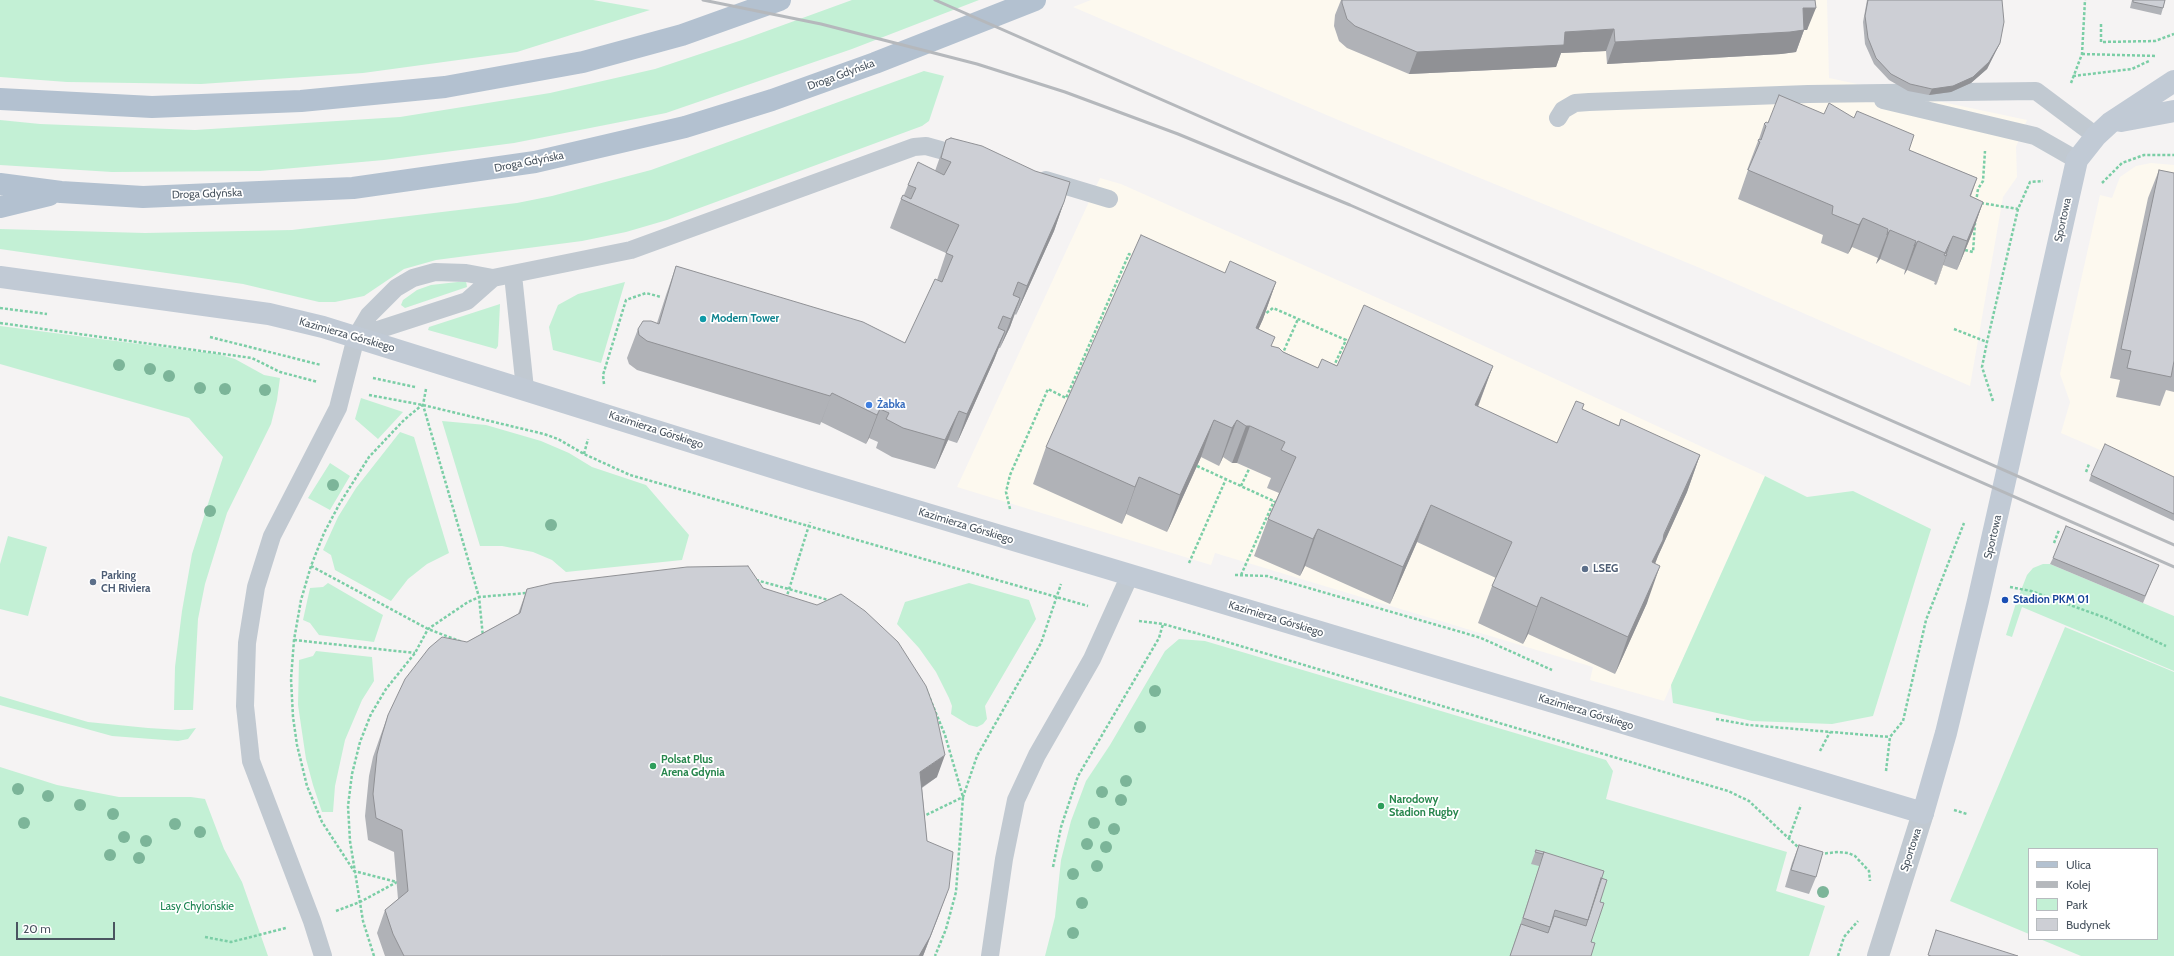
<!DOCTYPE html>
<html>
<head>
<meta charset="utf-8">
<style>
  body { margin:0 }
  #map { position:relative; width:2174px; height:956px; overflow:hidden; background:#f5f3f3; font-family:Cabin,sans-serif }
  canvas { display:block }
  .legend { position:absolute; left:2028px; top:848px; width:130px; height:92px; box-sizing:border-box; background:#fff; border:1px solid #b7bbbf; margin:0; padding:5px 7px; list-style:none; font-size:12px; color:#4a5560 }
  .legend li { display:flex; align-items:center; gap:8px; height:20px }
  .legend b { width:20px; border:1px solid #b7bbbf }
  .scale { position:absolute; left:16px; top:922px; width:99px; height:18px; box-sizing:border-box; border:2px solid #4a5560; border-top:0; padding-left:5px; font-size:12px; line-height:14px; white-space:nowrap; color:#4a5560; -webkit-text-stroke:3px #fff; paint-order:stroke }
</style>
</head>
<body>
<div id="map">
<canvas width="2174" height="956"></canvas>
<ul class="legend">
<li><b style="height:5px;background:#b3c1d0"></b>Ulica</li>
<li><b style="height:5px;background:#b5b8bc"></b>Kolej</li>
<li><b style="height:11px;background:#c3f0d5"></b>Park</li>
<li><b style="height:11px;background:#cdcfd5"></b>Budynek</li>
</ul>
<div class="scale">20 m</div>
</div>
<script>
const ctx = document.querySelector('canvas').getContext('2d');
ctx.lineJoin = 'round';
function paint(path, color) {
  ctx.fillStyle = color;
  ctx.fill(path, 'evenodd');
}
function poly(rows) {
  const path = new Path2D();
  for (const r of rows) {
    path.moveTo(r[0], r[1]);
    for (let i = 2; i < r.length; i += 2) path.lineTo(r[i], r[i + 1]);
  }
  return path;
}
function strokePath(path, color, width, dash) {
  ctx.strokeStyle = color;
  ctx.lineWidth = width;
  ctx.lineCap = dash ? 'butt' : 'round';
  ctx.setLineDash(dash || []);
  ctx.stroke(path);
}
function label(font, color, halo, rows, align = 'center') {
  ctx.font = font + ' Cabin,sans-serif';
  ctx.lineWidth = 3.5;
  ctx.setLineDash([]);
  ctx.textBaseline = 'middle';
  ctx.strokeStyle = halo;
  ctx.fillStyle = color;
  for (const [text, x, y, turn = 0] of rows) {
    ctx.save();
    ctx.translate(x, y);
    ctx.rotate((+turn || 0) * Math.PI / 180);
    ctx.textAlign = isNaN(turn) ? turn : align;
    if (halo) ctx.strokeText(text, 0, 0);
    ctx.fillText(text, 0, 0);
    ctx.restore();
  }
}
paint(poly([
  [1091,0,1827,0,1829,78,2027,120,2016,147,2017,177,2003,197,1970,386,1700,268,1343,122,1073,7],
  [2151,163,2174,165,2174,482,2061,433,2070,402,2060,374,2100,195,2112,198,2120,177,2136,166],
  [1100,178,1121,184,1443,327,1765,476,1664,701,1590,680,1593,667,1215,553,1211,565,957,487]
]), '#fdf9ef');
paint(poly([
  [0,0,593,0,650,10,517,52,363,73,201,84,67,82,0,77],
  [852,0,979,0,852,49,666,113,514,143,384,160,260,171,112,172,0,165,0,120,40,124,195,130,400,117,550,93,655,69,742,40],
  [924,71,944,76,929,121,922,126,667,220,626,232,582,241,436,260,404,269,364,296,335,302,319,302,243,284,0,249,0,229,145,233,292,230,517,203,552,196,651,170],
  [466,281,467,287,405,308,401,305,403,300,417,290,431,285],
  [625,282,601,363,553,350,549,327,558,305,578,294],
  [500,304,498,346,496,349,428,330,429,327],
  [0,326,217,354,235,359,264,375,280,378,277,400,271,424,227,513,205,584,198,619,193,710,174,710,175,667,182,611,192,554,223,457,189,418,0,364],
  [361,398,403,412,378,439,355,419],
  [442,421,486,425,541,441,569,453,592,467,646,485,689,535,682,560,566,572,552,560,533,552,502,546,480,546],
  [400,432,414,437,449,553,427,564,408,579,391,601,335,570,331,555,323,550,338,517,356,488],
  [330,463,350,476,330,510,308,498],
  [1765,476,1807,497,1853,491,1931,529,1873,716,1832,724,1752,721,1673,703,1671,685],
  [8,536,47,547,28,616,0,609,0,564],
  [2043,564,2050,564,2174,616,2174,671,2022,607,2012,637,2006,635,2016,603,2027,575,2033,568],
  [328,583,383,615,374,642,319,635,310,623,303,620,310,588,323,587],
  [969,583,1029,600,1036,619,985,706,987,719,983,724,977,727,969,725,951,714,952,706,949,698,936,672,919,648,897,624,905,602],
  [2065,627,2174,672,2174,956,2081,956,2040,939,2157,939,2157,849,2029,849,2029,934,1950,901],
  [1179,639,1205,641,1606,760,1613,771,1606,799,1787,852,1776,891,1825,906,1809,956,1045,956,1055,917,1061,860,1071,821,1086,781,1110,745,1165,651],
  [316,651,372,657,374,681,362,700,345,740,335,786,333,812,322,812,313,785,306,759,298,705,299,660,313,656],
  [0,696,88,722,148,728,181,730,196,728,188,739,178,741,112,736,0,705],
  [0,767,57,785,119,797,191,797,205,799,224,849,242,882,268,956,0,956]
]), '#c3f0d5');
strokePath(poly([
  [2101,24,2101,42,2155,41,2174,34],
  [2082,54,2157,56],
  [2073,76,2132,69,2149,61],
  [2071,83,2082,54,2085,0],
  [2102,183,2122,163,2144,155,2174,155],
  [1976,202,1978,189,1983,181,1985,151],
  [1981,203,2018,209],
  [1965,250,1973,252,1975,223],
  [0,308,47,314],
  [1262,313,1265,314,1273,308,1346,340,1333,368],
  [0,323,252,358,280,372,318,382],
  [1954,329,1987,342],
  [210,337,321,365],
  [1282,355,1298,319],
  [373,378,415,387],
  [604,384,603,375,626,300,646,293,661,297],
  [426,389,423,405,479,597,483,637],
  [369,395,423,405,544,434,558,439,584,454,630,475,1088,606],
  [1993,401,1982,367,1987,342,2018,209,2030,182,2043,181],
  [584,454,588,439],
  [1197,466,1278,503],
  [2086,472,2089,464],
  [1241,486,1249,469],
  [1010,509,1006,492,1010,475,1048,389,1066,398,1129,254,1135,257],
  [2054,543,2059,530],
  [1189,563,1226,479],
  [311,566,428,629,462,642],
  [1235,575,1267,576,1461,632,1481,638,1552,670],
  [1241,575,1274,501],
  [756,580,832,601],
  [2010,587,2031,591,2106,618,2166,646],
  [786,599,810,522],
  [1139,621,1163,624,1210,637,1728,791,1749,801,1800,849],
  [294,640,415,653],
  [926,689,945,735,963,797,956,892,946,929,935,956],
  [1716,719,1749,725,1890,737],
  [1820,751,1830,732],
  [1886,771,1890,737,1903,721,1926,620,1964,523],
  [1954,810,1967,814],
  [922,817,963,797,977,756,1041,643,1061,584],
  [1789,838,1801,805],
  [1820,854,1838,852,1848,853,1855,856,1869,871,1870,881],
  [1053,867,1061,827,1078,776,1159,638,1163,624],
  [336,911,360,902,397,882,354,871,322,822,307,786,297,745,293,717,291,679,294,640,301,600,311,566,324,533,340,503,369,457,404,420,422,405],
  [205,937,231,942,286,928],
  [374,956,363,921,350,841,348,806,352,774,360,742,371,714,386,689,415,653,428,629,468,602,479,597,527,593],
  [1838,956,1844,937,1858,921]
]), '#7bcea6', 2.5, [3, 2]);
strokePath(poly([
  [1883,100,2035,136,2077,160],
  [1558,118,1563,110,1575,103,1589,102,1808,94,2036,91,2096,136],
  [1046,180,1109,199],
  [513,275,525,389],
  [356,337,467,301,493,278],
  [323,956,312,921,251,761,245,706,247,643,256,587,272,536,338,408,356,337,369,315,396,288,413,278,435,272,466,273,493,278,631,250,914,147,926,146,966,157],
  [990,956,1004,859,1016,800,1037,755,1092,659,1130,575]
]), '#c1c9d1', 18);
strokePath(poly([
  [1878,956,1923,813]
]), '#c1c9d1', 22);
strokePath(poly([
  [2121,121,2174,111],
  [0,277,269,314,323,327,807,478,1923,813,1946,733,1978,601,2077,160,2096,136,2110,123,2174,81]
]), '#c1cad5', 22);
strokePath(poly([
  [0,99,152,107,301,101,445,87,583,62,682,35,780,0],
  [0,184,61,192,143,197,353,188,535,162,685,127,772,100,875,63,1035,0],
  [0,207,49,195]
]), '#b3c1d0', 22);
strokePath(poly([
  [703,0,821,24,977,64,1065,92,1178,134,1350,205,2174,567],
  [935,0,2174,545]
]), '#b5b8bc', 3);
ctx.fillStyle = '#7cb599';
for (const [x, y] of [
  [119,365],
  [150,369],
  [169,376],
  [200,388],
  [225,389],
  [265,390],
  [333,485],
  [210,511],
  [551,525],
  [1155,691],
  [1140,727],
  [1126,781],
  [18,789],
  [1102,792],
  [48,796],
  [1121,800],
  [80,805],
  [113,814],
  [24,823],
  [1094,823],
  [175,824],
  [1114,829],
  [200,832],
  [124,837],
  [146,841],
  [1087,844],
  [1106,847],
  [110,855],
  [139,858],
  [1097,866],
  [1073,874],
  [1823,892],
  [1082,903],
  [1073,933]
]) {
  ctx.beginPath();
  ctx.arc(x, y, 6, 0, 2 * Math.PI);
  ctx.fill();
}
paint(poly([
  [1341,0,1815,0,1807,30,1804,30,1796,52,1781,54,1607,64,1606,51,1561,53,1556,67,1409,74,1347,48,1339,41,1334,26,1335,15],
  [1867,0,2002,0,2000,43,1987,69,1971,83,1951,92,1929,95,1908,91,1889,80,1874,64,1865,44,1863,22],
  [2132,0,2165,0,2163,8,2161,15,2130,8],
  [1824,114,1854,118,1909,150,1977,178,1971,196,1983,202,1973,231,1957,270,1943,265,1936,285,1934,284,1935,282,1907,270,1904,275,1905,270,1880,259,1876,264,1878,258,1852,247,1848,254,1821,243,1823,235,1738,199,1748,170,1747,170,1758,141,1759,139,1764,124,1768,123],
  [946,140,1064,202,1054,231,1016,315,1015,314,1010,327,1000,348,999,348,994,360,957,443,948,440,935,469,892,457,876,448,878,442,869,438,866,444,821,422,820,425,637,370,629,364,627,358,638,329,657,323,666,295,676,266,905,343,937,280,946,253,890,228,901,199,904,195,908,185,935,171],
  [2159,170,2174,173,2174,392,2166,390,2160,406,2116,397,2120,380,2110,378,2148,198],
  [1225,273,1276,282,1263,319,1258,330,1271,346,1318,368,1337,366,1493,366,1478,407,1557,443,1582,409,1619,426,1700,455,1687,492,1658,556,1655,563,1647,603,1615,674,1528,634,1523,644,1478,623,1492,586,1496,578,1417,542,1390,604,1305,566,1300,576,1254,556,1268,519,1279,493,1267,488,1271,478,1237,463,1232,463,1223,457,1219,466,1201,457,1167,532,1126,514,1122,524,1033,484,1046,447],
  [2091,475,2174,477,2174,521,2089,481],
  [2053,558,2156,571,2143,603,2050,564],
  [763,588,937,777,922,788,927,841,941,910,923,956,385,956,377,933,385,910,398,899,394,852,368,840,365,816,369,776,373,757,380,737,388,715,467,642,518,614,527,589],
  [1799,845,1816,877,1809,894,1785,887,1792,863],
  [1536,850,1544,852,1539,866,1531,864],
  [1544,852,1601,878,1600,902,1591,942,1510,956]
]), '#b0b2b7');
paint(poly([
  [1803,8,1816,8,1807,30,1804,30,1796,52,1781,54,1607,64,1615,42],
  [1614,29,1606,51,1561,53,1556,67,1409,74,1417,52,1565,32],
  [2000,43,1987,69,1971,83,1951,92,1929,95,1932,89],
  [1064,202,1054,231,1016,315,1027,286],
  [1983,202,1973,231,1957,270,1967,241],
  [1863,218,1852,247,1848,254,1859,225],
  [1890,230,1880,259,1876,264,1887,235],
  [1953,236,1946,256,1945,255],
  [1918,241,1907,270,1904,275,1914,246],
  [1947,254,1937,283,1936,285,1946,256],
  [1276,282,1263,319,1242,366,1256,328],
  [1020,298,1010,327,1000,348,1011,319],
  [1005,331,994,360,957,443,967,414],
  [1493,366,1479,403,1462,442,1475,405],
  [832,393,821,422,820,425],
  [880,409,869,438,866,444,877,415],
  [959,411,948,440,935,469,945,440],
  [1214,420,1201,457,1167,532,1180,495],
  [1237,420,1223,457,1219,466,1232,428],
  [1246,426,1250,426,1237,463,1232,463],
  [1700,455,1687,492,1658,556,1650,577,1652,562],
  [1139,477,1126,514,1122,524,1135,487],
  [1431,505,1417,542,1390,604,1403,567],
  [1318,529,1305,566,1300,576,1313,539],
  [1660,566,1647,603,1615,674,1628,637],
  [1541,597,1528,634,1523,644,1537,607],
  [945,755,937,777,912,794,920,772],
  [949,888,923,956,919,956]
]), '#909195');
const building = poly([
  [1342,0,1815,0,1816,8,1803,8,1804,30,1790,32,1615,42,1614,29,1565,32,1564,45,1417,52,1355,26,1347,19,1342,3,1342,0],
  [1868,0,2002,0,2004,22,2000,43,1989,62,1973,77,1953,86,1932,89,1910,84,1891,74,1876,58,1868,38,1865,16,1868,0],
  [2133,0,2165,0,2163,8,2133,2,2133,0],
  [1779,95,1824,114,1829,103,1854,118,1857,111,1914,135,1909,150,1977,178,1970,196,1983,202,1967,241,1953,236,1945,253,1947,254,1946,256,1944,255,1945,253,1918,241,1914,246,1916,241,1890,230,1887,235,1888,229,1863,218,1859,225,1832,214,1833,206,1748,170,1760,142,1758,141,1759,139,1761,140,1766,126,1764,124,1766,122,1768,123,1779,95],
  [951,138,982,146,1035,171,1070,182,1064,202,1027,286,1018,282,1013,295,1020,298,1011,319,1003,316,998,328,1005,331,967,414,959,411,945,440,903,428,886,419,889,413,880,409,877,415,832,393,830,396,647,341,639,335,638,329,643,321,651,321,659,324,676,266,863,322,905,343,935,279,942,282,953,256,946,253,959,225,901,199,903,195,911,199,916,188,908,185,918,162,944,175,951,162,941,158,946,140,951,138],
  [2159,170,2174,173,2174,361,2171,377,2127,368,2131,351,2121,349,2159,170],
  [1141,235,1225,273,1230,261,1276,282,1256,328,1275,337,1271,346,1279,348,1283,352,1318,368,1322,359,1337,366,1364,305,1493,366,1475,405,1557,443,1576,401,1584,404,1582,409,1619,426,1621,419,1700,455,1664,534,1663,540,1652,562,1660,566,1628,637,1541,597,1537,607,1492,586,1512,542,1431,505,1403,567,1318,529,1313,539,1268,519,1296,457,1281,450,1285,442,1250,426,1246,426,1237,420,1232,428,1214,420,1180,495,1139,477,1135,487,1046,447,1141,235],
  [2105,444,2174,477,2174,514,2091,475,2105,444],
  [2066,526,2159,565,2145,596,2053,558,2066,526],
  [748,566,763,588,817,605,841,594,865,611,898,642,926,686,936,713,945,755,920,772,927,841,953,852,949,888,930,937,919,956,404,956,393,934,385,910,408,891,402,830,376,818,373,794,377,754,382,735,388,715,405,679,429,648,442,637,467,642,520,613,527,589,553,583,687,567,748,566],
  [1799,845,1823,852,1816,877,1791,870,1799,845],
  [1536,850,1544,852,1543,854,1535,852,1536,850],
  [1544,852,1604,871,1588,920,1555,910,1550,927,1523,918,1544,852],
  [1601,878,1607,880,1600,902,1604,903,1591,942,1595,943,1591,956,1510,956,1521,924,1548,933,1554,916,1586,926,1601,878],
  [1936,930,2018,956,1931,956,1928,955,1936,930]
]);
paint(building, '#cdcfd5');
strokePath(building, '#909195', 1);
for (const [x, y, r, color] of [
  [703,319,4,"#0f9aa8"],
  [869,405,4,"#3f7fe0"],
  [1585,569,4,"#5c6f8a"],
  [93,582,4,"#5c6f8a"],
  [2005,600,4,"#1a4fb4"],
  [653,766,4,"#2e9e5b"],
  [1381,806,4,"#2e9e5b"]
]) {
  const dot = new Path2D();
  dot.arc(x, y, r, 0, 2 * Math.PI);
  ctx.fillStyle = color;
  ctx.fill(dot);
  strokePath(dot, '#fff', 1.5);
}
label('11px', '#4a5560', '#fff', [
  ["Droga Gdyńska",841,75,-20],
  ["Droga Gdyńska",529,162,-11],
  ["Droga Gdyńska",207,194,-2],
  ["Sportowa",2063,220,-78],
  ["Kazimierza Górskiego",347,335,16],
  ["Kazimierza Górskiego",656,430,18],
  ["Kazimierza Górskiego",966,526,17],
  ["Sportowa",1993,537,-77],
  ["Kazimierza Górskiego",1276,619,17],
  ["Kazimierza Górskiego",1586,712,17],
  ["Sportowa",1911,850,-72]
]);
label('bold 11px', '#0d838f', '#fff', [
  ["Modern Tower",711,319]
], 'left');
label('bold 11px', '#366cbe', '#fff', [
  ["Żabka",877,405]
], 'left');
label('bold 11px', '#4e5e75', '#fff', [
  ["LSEG",1593,569],
  ["Parking",101,576],
  ["CH Riviera",101,589]
], 'left');
label('bold 11px', '#164399', '#fff', [
  ["Stadion PKM 01",2013,600]
], 'left');
label('bold 11px', '#27864d', '#fff', [
  ["Polsat Plus",661,760],
  ["Arena Gdynia",661,773],
  ["Narodowy",1389,800],
  ["Stadion Rugby",1389,813]
], 'left');
label('11px', '#198350', '#fff', [
  ["Lasy Chylońskie",197,907]
]);
</script>
</body>
</html>
